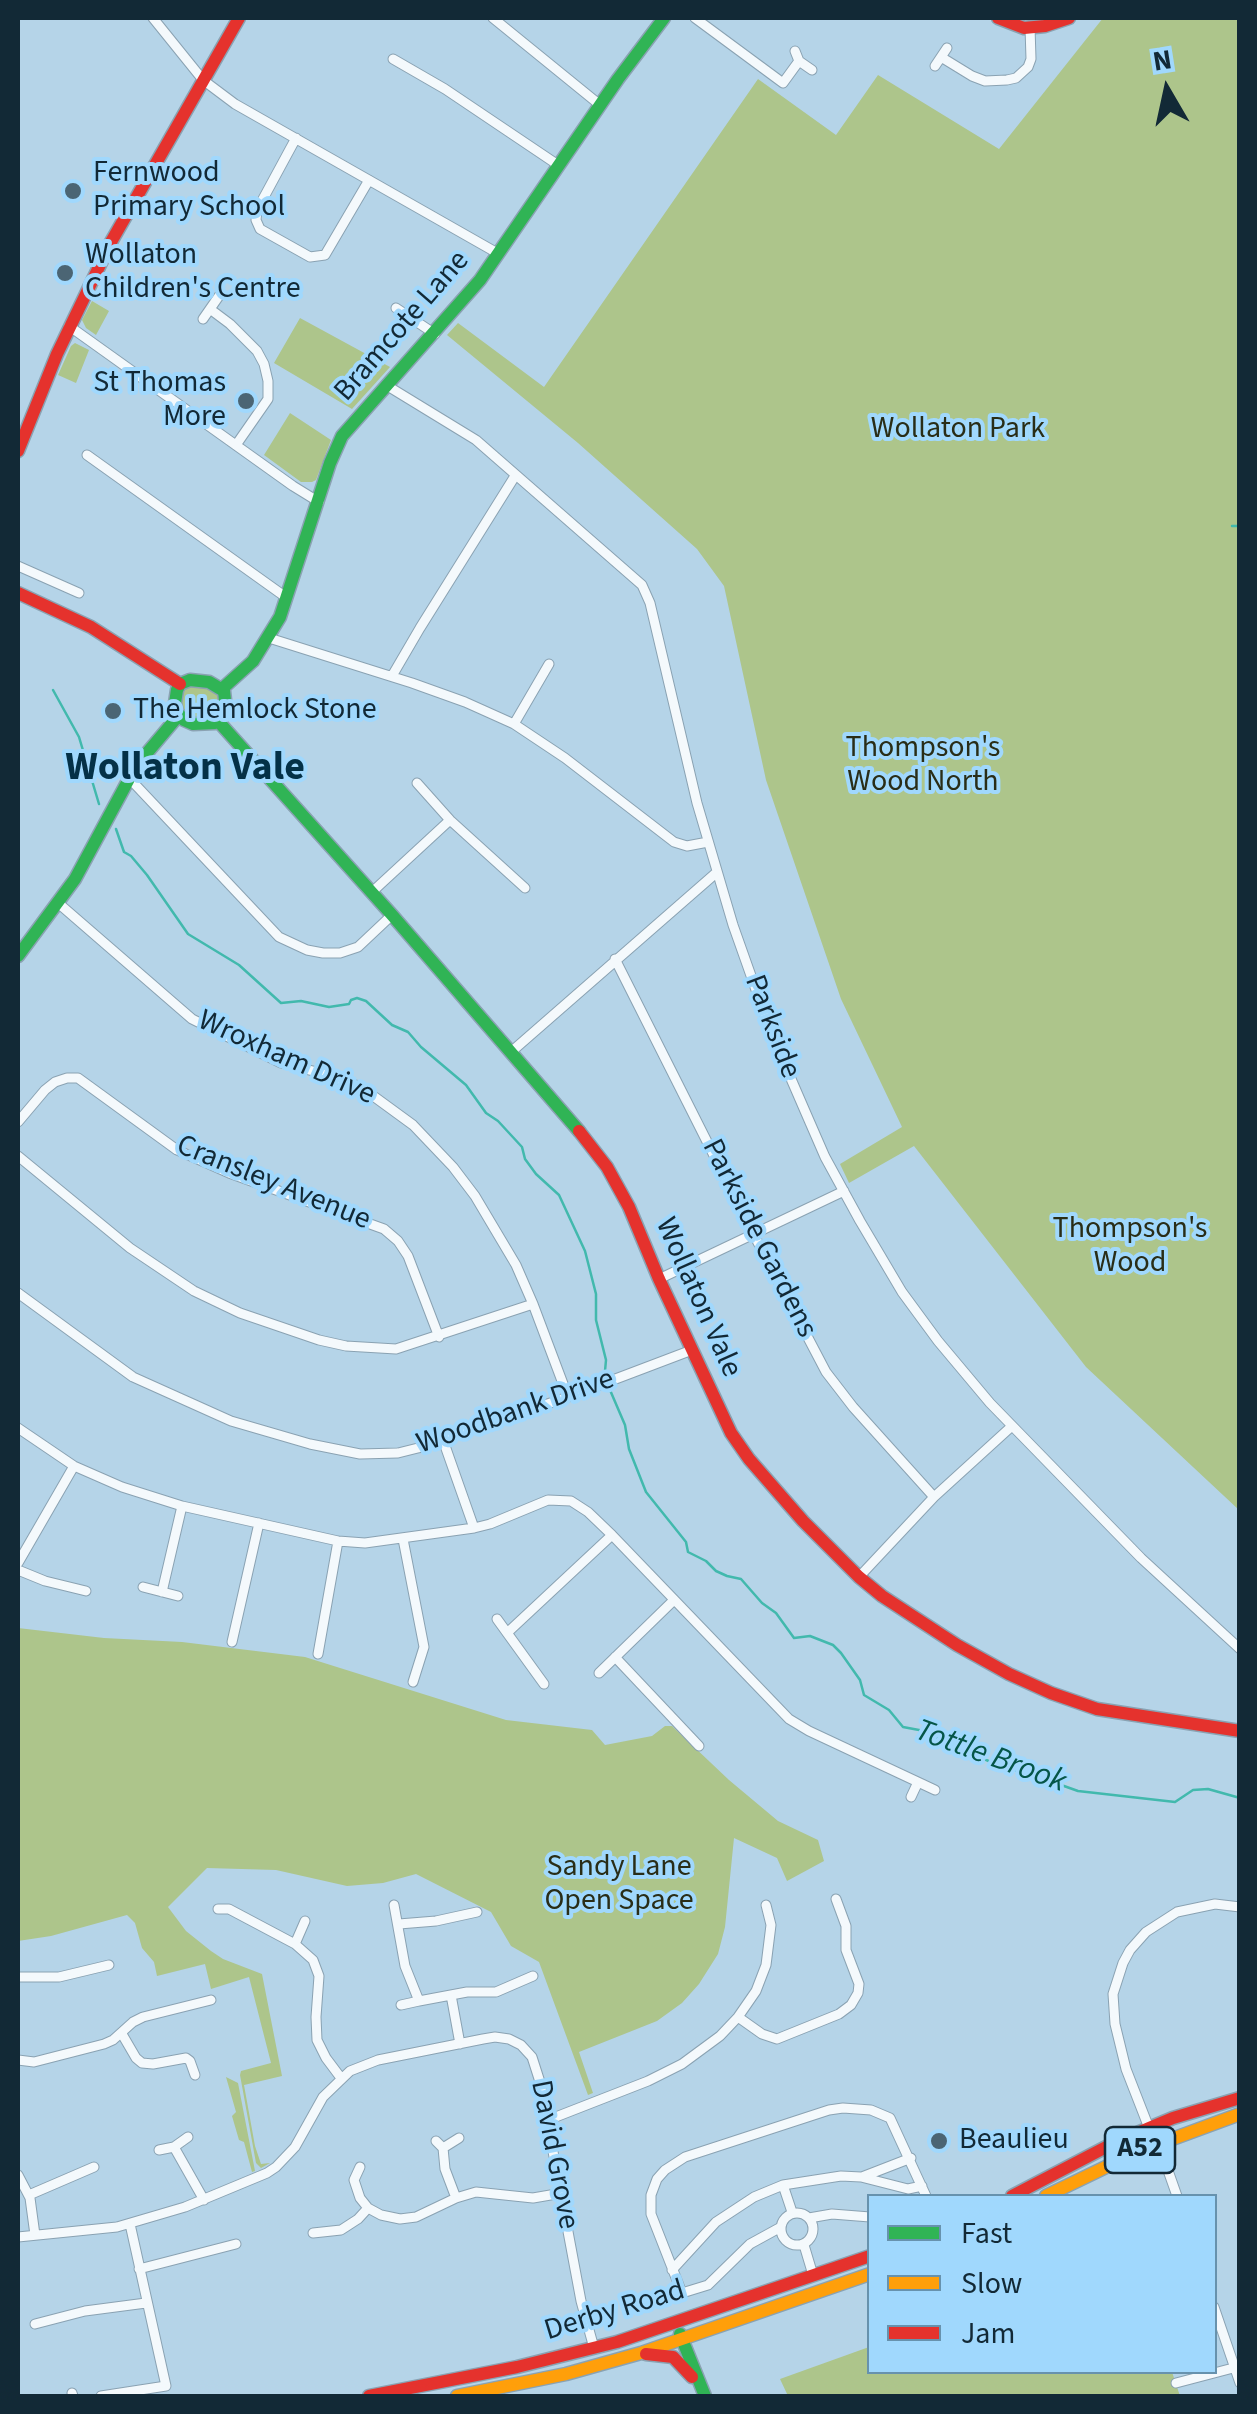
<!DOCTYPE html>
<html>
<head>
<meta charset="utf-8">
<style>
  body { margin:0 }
  #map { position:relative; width:1257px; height:2414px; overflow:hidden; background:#b5d4e8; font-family:"Source Sans 3",sans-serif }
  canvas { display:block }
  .frame { position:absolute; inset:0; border:20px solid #122936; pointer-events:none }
  .legend { position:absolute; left:867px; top:2194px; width:350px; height:180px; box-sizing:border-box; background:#a0d8fd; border:2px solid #6792ad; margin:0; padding:12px 18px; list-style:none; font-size:30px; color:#122936 }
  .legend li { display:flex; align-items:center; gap:20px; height:50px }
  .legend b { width:50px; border:2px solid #6792ad }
  .north { position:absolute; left:1117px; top:40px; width:100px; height:100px; -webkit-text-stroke:8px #a0d8fd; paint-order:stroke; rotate:351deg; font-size:28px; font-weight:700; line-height:40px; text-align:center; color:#122936 }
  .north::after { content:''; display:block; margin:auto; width:35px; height:45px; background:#122936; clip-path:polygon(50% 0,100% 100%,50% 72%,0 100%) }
</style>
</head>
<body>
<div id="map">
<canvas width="1257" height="2414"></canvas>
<div class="frame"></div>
<ul class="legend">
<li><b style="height:12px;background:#30b455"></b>Fast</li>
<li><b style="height:12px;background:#ff9f0a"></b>Slow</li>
<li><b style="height:12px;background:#e5322d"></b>Jam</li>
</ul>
<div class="north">N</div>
</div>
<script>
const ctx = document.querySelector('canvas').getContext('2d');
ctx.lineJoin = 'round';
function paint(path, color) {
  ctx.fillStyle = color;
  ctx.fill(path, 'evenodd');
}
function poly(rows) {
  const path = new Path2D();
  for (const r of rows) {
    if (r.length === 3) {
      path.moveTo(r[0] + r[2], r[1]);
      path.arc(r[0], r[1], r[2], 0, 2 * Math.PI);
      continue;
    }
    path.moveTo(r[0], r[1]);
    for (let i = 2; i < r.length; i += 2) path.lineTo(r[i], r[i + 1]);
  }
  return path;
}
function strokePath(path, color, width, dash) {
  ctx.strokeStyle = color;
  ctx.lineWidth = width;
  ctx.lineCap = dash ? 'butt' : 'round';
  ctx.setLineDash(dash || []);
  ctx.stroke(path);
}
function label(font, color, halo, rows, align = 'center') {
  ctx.font = font + ' "Source Sans 3",sans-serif';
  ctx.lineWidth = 8;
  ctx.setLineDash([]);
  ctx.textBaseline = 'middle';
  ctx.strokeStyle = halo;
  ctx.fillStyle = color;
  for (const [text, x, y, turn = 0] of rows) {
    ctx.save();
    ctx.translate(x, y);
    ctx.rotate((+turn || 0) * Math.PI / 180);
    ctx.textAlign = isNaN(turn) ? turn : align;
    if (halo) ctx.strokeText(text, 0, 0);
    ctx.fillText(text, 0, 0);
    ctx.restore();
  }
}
paint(poly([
  [1103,18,1239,18,1239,1510,1086,1367,914,1146,849,1183,840,1164,902,1127,841,999,766,780,724,586,697,549,578,443,447,335,458,323,544,387,758,79,836,135,878,75,999,149],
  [92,301,109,311,96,335,86,328,82,320],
  [300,318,390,367,352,409,274,363],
  [75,343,89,350,76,383,58,375,71,346],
  [290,413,331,440,316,480,312,482,301,482,264,455],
  [198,685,209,687,220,698,218,712,209,719,191,718,181,707,182,694,187,688],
  [18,1628,104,1638,182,1642,305,1657,506,1720,592,1730,605,1745,652,1736,665,1726,672,1726,729,1780,778,1821,818,1840,824,1861,787,1881,777,1858,734,1838,725,1927,718,1954,699,1984,682,2003,657,2021,579,2052,593,2093,588,2095,539,1962,511,1946,491,1912,416,1874,383,1883,347,1886,276,1870,207,1868,168,1907,186,1931,211,1951,223,1959,262,1974,282,2076,244,2085,255,2146,261,2164,270,2163,261,2168,256,2163,240,2075,241,2071,271,2063,249,1977,211,1989,205,1964,157,1976,154,1962,142,1948,135,1923,127,1915,51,1936,18,1941],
  [226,2077,238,2083,255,2171,252,2172,244,2142,239,2140,232,2116,236,2112],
  [869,2347,870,2372,1172,2372,1180,2396,788,2396,780,2379]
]), '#adc58b');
strokePath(poly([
  [1240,526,1232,526,1240,526],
  [53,690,79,737,99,804],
  [116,829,124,852,131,856,147,875,188,934,239,965,281,1003,301,1001,329,1007,349,1004,351,1000,357,998,366,1001,392,1025,408,1032,421,1047,466,1085,486,1113,498,1121,522,1147,525,1159,536,1174,559,1195,585,1251,596,1294,596,1320,606,1360,605,1371],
  [610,1390,625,1425,629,1449,646,1492,686,1542,688,1552,706,1561,716,1571,727,1576,741,1579,762,1603,776,1613,794,1638,810,1636,833,1645,841,1653,860,1680,864,1695,889,1710,903,1727,919,1730,1002,1767,1036,1776,1078,1791,1175,1802,1193,1790,1208,1789,1240,1798]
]), '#42b9ad', 2.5);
const street = poly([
  [153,18,203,80,235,104,499,254],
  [493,18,600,105],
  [695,18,783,83,799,61],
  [795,51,799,61,812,70],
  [941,57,972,76,985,81,1007,80,1016,78,1028,67,1031,59,1030,27],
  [393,59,445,89,558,165],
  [935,66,947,48],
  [296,138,257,210,256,220,260,229,310,257,325,255,369,180],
  [396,308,435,334],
  [210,309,230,324,257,351,264,364,268,381,268,399,236,445],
  [203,319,219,296],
  [69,326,293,486,319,502],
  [386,385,476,440,642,585,650,603,697,803,733,925,772,1035,808,1118,825,1157,860,1221,902,1292,938,1341,990,1403,1141,1558,1240,1649],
  [87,455,287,598],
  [18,566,79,593],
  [269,638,412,683,465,702,514,724,565,758,674,842,687,846,708,842],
  [392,676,420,628,515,476],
  [514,724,549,664],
  [129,778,279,937,307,950,323,953,340,953,358,947,392,915],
  [417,783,450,820,525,888],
  [372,892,450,820],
  [57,902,192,1019,281,1063,321,1073,361,1087,413,1125,453,1167,475,1196,516,1265,533,1304,568,1397],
  [615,959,753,1233,826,1372,853,1407,934,1497],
  [511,1052,716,873],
  [18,1122,45,1090,55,1082,67,1078,78,1078,177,1150,229,1173,384,1229,398,1241,408,1256,439,1337],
  [18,1156,130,1248,194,1291,240,1313,319,1340,346,1346,396,1349,533,1304],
  [659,1279,844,1191],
  [18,1293,133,1377,231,1421,310,1444,360,1454,398,1453,418,1448,568,1397,692,1350],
  [18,1428,74,1466,122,1487,182,1506,338,1541,365,1543,474,1528,490,1524,548,1500,571,1501,588,1512,612,1535,789,1719,809,1731,935,1790],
  [443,1440,474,1528],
  [403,1539,424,1647,413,1682],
  [18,1563,74,1466],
  [18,1570,45,1581,86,1591],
  [859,1577,934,1497,1012,1426],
  [143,1587,178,1596],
  [162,1592,182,1506],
  [497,1619,544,1684],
  [507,1633,612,1535],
  [232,1642,259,1523],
  [318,1654,338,1541],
  [615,1657,699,1746],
  [599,1673,674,1600],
  [911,1797,918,1782],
  [394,1905,405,1966,419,2001,451,1995,460,2044],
  [218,1909,229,1909,295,1944,313,1960,319,1976,316,2017,317,2040,326,2058,341,2078],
  [399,1924,436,1921,477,1912],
  [295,1944,305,1921],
  [18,1977,59,1977,109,1965],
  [451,1995,467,1992,496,1992,533,1976],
  [401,2005,419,2001],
  [738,2017,762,2034,777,2039,839,2014,851,2005,858,1993,859,1984,846,1950,846,1926,836,1899],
  [122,2034,136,2058,142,2063,153,2064,186,2058,190,2061,195,2075],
  [18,2060,34,2062,104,2044,113,2040,133,2022,143,2017,211,2000],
  [548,2120,648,2081,682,2064,720,2036,738,2017,756,1991,766,1965,771,1925,766,1905],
  [1149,2128,1126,2069,1115,2024,1113,1994,1123,1963,1130,1950,1146,1932,1177,1912,1215,1904,1240,1907],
  [436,2141,443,2148,459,2138],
  [1159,2145,1177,2196],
  [174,2147,204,2200],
  [443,2148,445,2169,456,2198],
  [159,2150,174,2147,188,2137],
  [360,2167,354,2180,360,2198,368,2208,381,2215,400,2219,416,2217,456,2198,476,2192,533,2198,562,2193],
  [18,2175,30,2198,35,2235],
  [862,2177,911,2158],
  [783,2185,792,2212],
  [29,2195,94,2167],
  [797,2229,16],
  [809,2218,832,2214,870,2217],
  [781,2227,750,2244,708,2285,682,2293,651,2214,651,2195,657,2179,665,2170,685,2157,829,2110,843,2108,871,2110,890,2118,926,2196],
  [313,2233,341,2230,358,2219,368,2208],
  [18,2237,117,2227,185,2207,267,2173,276,2167,295,2147,323,2097,350,2071,378,2060,483,2039,495,2037,509,2039,521,2045,532,2057,540,2082,581,2301,594,2348],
  [804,2245,813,2275],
  [139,2269,236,2244],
  [672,2270,716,2222,754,2197,783,2185,841,2176,861,2177,908,2189,922,2186],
  [1214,2307,1240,2383],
  [35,2324,85,2311,146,2303],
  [1176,2383,1237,2367],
  [72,2393,73,2396],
  [101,2396,166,2386,130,2224]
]);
const fast = poly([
  [190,680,209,682,224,691,226,709,223,716,215,723,193,724,184,720,177,712,175,703,177,690,180,684,190,680],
  [223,688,253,661,280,617,330,463,342,436,480,280,618,79,664,18],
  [218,721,392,915,579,1131],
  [18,956,75,879,136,766,179,715],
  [680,2334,705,2396]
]);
const slow = poly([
  [1046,2196,1137,2152,1240,2114],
  [457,2396,566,2374,641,2353,870,2274]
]);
const jam = poly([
  [998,18,1024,28,1045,26,1069,18],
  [18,451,57,354,111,242,239,18],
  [18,593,91,627,180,684],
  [579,1131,607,1167,629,1207,659,1279,731,1433,749,1459,803,1521,859,1577,882,1596,957,1645,1009,1674,1051,1693,1097,1709,1240,1731],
  [1012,2196,1112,2144,1149,2128,1173,2118,1240,2098],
  [646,2354,673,2357,692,2377],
  [369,2396,517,2367,617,2342,870,2256]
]);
strokePath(street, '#8aa2b2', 11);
strokePath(fast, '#8aa2b2', 15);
strokePath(slow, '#8aa2b2', 15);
strokePath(jam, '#8aa2b2', 15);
strokePath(street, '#f4f9fc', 9);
strokePath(fast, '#30b455', 12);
strokePath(slow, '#ff9f0a', 12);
strokePath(jam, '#e5322d', 12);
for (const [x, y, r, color] of [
  [73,191,10,"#4b6574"],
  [65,273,10,"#4b6574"],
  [246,401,10,"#4b6574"],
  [113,711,10,"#4b6574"],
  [939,2141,10,"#4b6574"]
]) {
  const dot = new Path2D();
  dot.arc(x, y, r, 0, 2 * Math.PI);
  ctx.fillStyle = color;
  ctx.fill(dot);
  strokePath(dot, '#a0d8fd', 4);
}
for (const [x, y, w] of [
  [1140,2150,70]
]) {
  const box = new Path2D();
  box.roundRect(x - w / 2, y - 23, w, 46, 8);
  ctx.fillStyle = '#a0d8fd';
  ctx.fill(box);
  strokePath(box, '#122936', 2.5);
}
label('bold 28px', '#122936', null, [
  ["A52",1140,2150]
]);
label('30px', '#122936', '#a0d8fd', [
  ["Fernwood",93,174],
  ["Primary School",93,208],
  ["Wollaton",85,256],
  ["Children's Centre",85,290],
  ["St Thomas",226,384,"right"],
  ["More",226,418,"right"],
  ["The Hemlock Stone",133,711],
  ["Beaulieu",959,2141]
], 'left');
label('30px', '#122936', '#a0d8fd', [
  ["Bramcote Lane",403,327,-49],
  ["Parkside",771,1027,69],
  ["Wroxham Drive",286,1059,24],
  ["Cransley Avenue",273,1184,22],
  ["Parkside Gardens",758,1239,63],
  ["Wollaton Vale",697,1298,66],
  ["Woodbank Drive",516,1413,-19],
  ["David Grove",553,2155,79],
  ["Derby Road",615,2312,-17]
]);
label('30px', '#292d17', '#a0d8fd', [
  ["Wollaton Park",958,430],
  ["Thompson's",923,749],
  ["Wood North",923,783],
  ["Thompson's",1130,1230],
  ["Wood",1130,1264],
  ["Sandy Lane",619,1868],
  ["Open Space",619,1902]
]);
label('italic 32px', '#065648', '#a0d8fd', [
  ["Tottle Brook",990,1758,20]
]);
label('bold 40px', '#043147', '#a0d8fd', [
  ["Wollaton Vale",185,770]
]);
</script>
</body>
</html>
